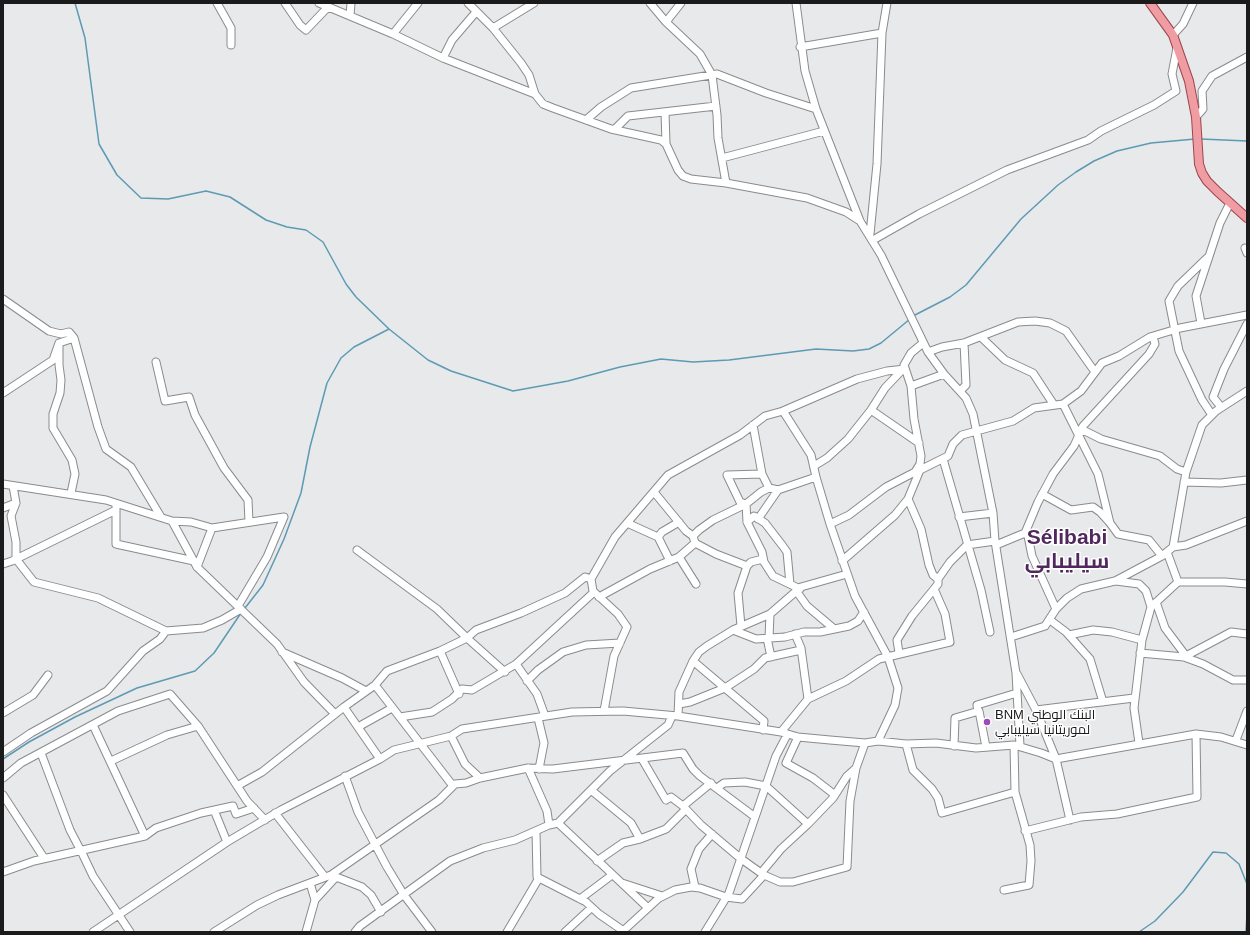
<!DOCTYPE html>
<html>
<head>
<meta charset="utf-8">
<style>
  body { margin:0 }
  #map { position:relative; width:1250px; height:935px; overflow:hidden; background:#e7e9eb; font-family:Arial,sans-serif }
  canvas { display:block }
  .frame { position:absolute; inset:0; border:4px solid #1b1b1c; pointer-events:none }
</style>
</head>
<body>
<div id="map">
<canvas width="1250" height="935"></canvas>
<div class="frame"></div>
</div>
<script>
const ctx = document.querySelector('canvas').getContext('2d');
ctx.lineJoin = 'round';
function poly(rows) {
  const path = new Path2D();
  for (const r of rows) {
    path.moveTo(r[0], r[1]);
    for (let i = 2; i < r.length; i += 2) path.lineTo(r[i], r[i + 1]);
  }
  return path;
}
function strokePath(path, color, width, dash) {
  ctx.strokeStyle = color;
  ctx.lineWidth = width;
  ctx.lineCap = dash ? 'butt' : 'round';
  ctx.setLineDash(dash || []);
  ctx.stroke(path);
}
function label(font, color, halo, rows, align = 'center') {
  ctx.font = font + ' Arial,Cairo,sans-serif';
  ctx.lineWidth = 3;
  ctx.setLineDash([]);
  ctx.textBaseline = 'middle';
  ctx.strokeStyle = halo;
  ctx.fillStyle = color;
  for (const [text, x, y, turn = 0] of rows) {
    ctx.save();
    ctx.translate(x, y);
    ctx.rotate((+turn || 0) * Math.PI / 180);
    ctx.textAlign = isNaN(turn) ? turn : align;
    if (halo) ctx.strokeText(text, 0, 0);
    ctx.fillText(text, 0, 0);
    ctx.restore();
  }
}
strokePath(poly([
  [75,3,85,38,99,144,117,175,141,198,168,199,206,191,230,197,266,220,287,227,306,230,323,242,346,284,356,297,389,329,428,360,451,371,513,391,568,381,620,367,661,359,693,362,729,360,816,349,853,351,869,349,881,343,910,319],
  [1201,139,1247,141],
  [913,316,950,297,966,285,1021,219,1058,185,1076,172,1094,161,1117,151,1151,143,1195,139],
  [245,608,263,585,284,539,301,493,310,447,327,383,341,358,354,347,389,329],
  [3,759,29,742,75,717,137,688,195,671,214,653,241,613],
  [1139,932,1155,921,1183,892,1213,852,1226,853,1239,864,1247,884],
  [1246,932,1247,914]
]), '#5d9ab4', 1.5);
const minor = poly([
  [217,3,231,28,231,45],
  [285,3,300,25,306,30,328,7],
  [319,3,393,34,443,58,535,94,543,104,553,108,611,129,661,140,666,144,678,170,683,176,691,179,726,183,807,198,846,212,860,221],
  [468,3,493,28,521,63,529,75,535,94],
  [650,3,666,22,700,54,712,75,717,115,718,138,726,183],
  [796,3,805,71,816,109,860,221,881,255,928,352,944,374,966,398,973,414,993,513,995,541,1016,673,1020,746],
  [350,16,351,3],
  [666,22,681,3],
  [493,28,534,3],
  [393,34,418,3],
  [1173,35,1183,24,1193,3],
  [800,47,882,33],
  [443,58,452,40,476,12],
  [665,112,666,144],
  [1196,117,1203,109,1202,91,1212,76,1247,57],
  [586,120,601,107,631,88,717,74,766,93,816,109],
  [615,129,628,116,716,106],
  [722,158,824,131],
  [870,234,877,164,882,33,887,3],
  [873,240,919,214,1007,170,1088,140,1101,131,1154,105,1176,91,1172,74,1177,48],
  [1245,248,1247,253],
  [1207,258,1178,286,1169,301,1179,351,1202,400,1212,415],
  [3,299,49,331,61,334,69,332,74,338,98,427,106,449,131,467,161,517],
  [1201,323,1196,296,1220,223,1230,203],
  [981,337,1005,360,1033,373,1054,405],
  [59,343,59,365,61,380,60,393,53,414,53,428,72,460,75,474,71,493],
  [928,352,942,347,964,343,1018,322,1035,321,1050,323,1066,331,1095,372],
  [156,362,165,401,189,397,195,415,224,468,248,500,249,522],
  [911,386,944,374],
  [960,391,966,385,964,343],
  [3,393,53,360,59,343,74,338],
  [1063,404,1098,474,1110,523,1118,534,1149,540,1162,556],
  [1221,407,1213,397,1224,369,1247,324],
  [871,410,919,443],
  [783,411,811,455,816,477,830,524,855,596,888,657,898,688,895,705,878,741],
  [753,425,762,474,769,488,778,490,816,477],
  [1081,429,1101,439,1160,456,1177,469,1186,472],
  [943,459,981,590,990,632],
  [814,466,827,458,848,439,871,410,885,388,903,369],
  [762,474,727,475,740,502,746,504,747,522,762,552,764,562,773,576,800,589],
  [1184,482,1221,483,1247,480],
  [3,484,106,500,172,521,197,567,277,644,304,682,335,714],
  [13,486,16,503,11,516,16,542,16,559,34,582,98,598,166,631,203,628,222,620,241,609],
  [654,492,686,531,693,536],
  [1042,494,1071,510,1093,507,1100,512,1110,523],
  [908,499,921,529,929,565,933,575,938,579],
  [116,506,116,544,194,561],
  [3,508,16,503],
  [959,517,993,513],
  [758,519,778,490],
  [172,521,191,522,212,528],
  [747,522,754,516,765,523,782,545,787,552,790,584],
  [627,523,658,537,670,561],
  [830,524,849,515,886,487,915,472,920,464,921,456,914,419,911,386,904,365,911,353,923,343],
  [1025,533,1028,536,1032,556,1056,609],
  [658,537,662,532,679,522],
  [695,543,716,554,747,566,738,593,741,626],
  [996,545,1025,533,1038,502,1053,474,1074,446,1083,426,1149,354,1155,344,1153,337],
  [1173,547,1186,472,1202,425,1216,411,1247,391],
  [357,550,437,609,467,638,476,630,521,613,565,593,585,577,591,579],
  [1167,552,1178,582,1225,582,1247,584],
  [679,557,696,584],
  [842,561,895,515,908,499,920,470,948,456,953,444,962,435,1013,421,1034,408,1063,404,1081,391,1102,363,1119,356,1150,337,1180,328,1247,315],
  [3,564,12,561,116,510],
  [747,566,751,562,763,559],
  [197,567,212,528,284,517,267,557,238,606],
  [1116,581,1139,584,1146,591,1151,607],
  [797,592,807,606,833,628],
  [599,597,650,569,679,557,695,543,693,536,699,530,713,520,746,504,761,492,769,488],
  [1156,602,1165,628,1186,656],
  [1050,620,1066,632,1090,659,1103,702],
  [733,630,770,614,801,587,847,574],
  [795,634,801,648,808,699],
  [1069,635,1093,630,1112,632,1142,640],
  [1011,637,1045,626,1056,609,1067,598,1081,589,1115,581,1162,556,1173,547,1186,545,1247,521],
  [767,638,771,657],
  [769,638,770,614],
  [440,651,459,694],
  [282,652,342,678,366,691],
  [899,653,897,640,912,616,934,589,938,584,938,579,950,562,967,545,995,541],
  [1140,653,1184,657,1203,664,1233,680,1247,680],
  [1184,657,1231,632,1247,634],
  [693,661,764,721,763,730],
  [1017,674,1036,710,1056,759,1070,820],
  [527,681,538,670,563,652,586,645,620,643],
  [375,685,344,707,380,759],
  [679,704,690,702,725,688,754,669,765,658,801,650],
  [1036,710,1134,698],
  [604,711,614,656,627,627,618,614,593,591,591,579,615,537,668,475,740,435,765,416,783,411,857,379,887,371,905,369],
  [978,712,977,705,1017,693],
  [3,713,33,695,48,675],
  [545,716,537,694,516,664,594,592],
  [678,716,679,692,693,661,699,652,707,646,733,630,756,639,785,637,804,632,820,632,849,626,858,621,864,612],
  [400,717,432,712,452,699,462,689,472,690,516,664],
  [538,718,544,743,539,769],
  [93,725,145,836],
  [358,727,392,708],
  [781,732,808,699,846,681,879,659,950,642,945,614,934,589],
  [451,736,465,764,480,778],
  [798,737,786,763,813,778,835,795],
  [1236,740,1247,711],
  [1139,743,1134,708,1142,640,1151,607,1178,582],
  [906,744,913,770,932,789,938,798,942,813,1015,792],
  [954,746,955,718,979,711,986,747],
  [3,752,31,733,107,691,143,651,160,639,166,631],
  [41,753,70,830,83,855,93,876,130,932],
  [642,759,666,800,671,797,683,806],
  [111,761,167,735,198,726],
  [528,768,547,811,549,825],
  [345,776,358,812,387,867,404,895,432,932],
  [3,778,21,763,118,711,170,694,198,726,247,801,265,820],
  [711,783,683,806,701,825,740,858,761,873,781,849,808,824,833,798,847,776,856,768],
  [237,786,262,772,344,707],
  [453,786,375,685,387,671,440,651,467,638,505,672],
  [717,788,724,783,745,782,766,786,808,824],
  [591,790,631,823,640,839,623,843,597,861],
  [3,795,44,858],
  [214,810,227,842],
  [275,813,325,877],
  [558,823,647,907],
  [536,831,537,877,586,902,599,914,625,932],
  [1025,831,1081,817,1117,814,1197,797,1196,734],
  [640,839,666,829,686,809],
  [3,872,34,861,145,836,156,828,201,813,233,806,236,814,254,808],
  [331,875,362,887,371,895,381,912],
  [764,875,780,882,793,882,847,867,850,801,856,768,865,743],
  [622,883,662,896],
  [695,887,691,869,699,849,712,834],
  [1004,890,1029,885,1031,861,1030,845,1015,792,1014,745],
  [580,899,612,875],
  [315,900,336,877],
  [623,931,659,898,675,890,691,887,700,888,726,897,742,899,764,875,761,873],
  [93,932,227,842,281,810,380,759,394,750,451,736,462,729,572,712,623,711,678,716,781,732,798,737,830,740,865,743,878,741,906,744,936,743,976,748,1014,745,1041,753,1056,759,1196,734,1221,737,1247,745],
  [214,932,257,905,278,895,331,875,439,800,455,784,466,783,480,778,528,768,553,769,683,753,693,769,700,776,755,817],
  [306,932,315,900,310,883],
  [355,932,360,926,450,861,483,848,515,840,549,825,558,823,610,771,668,725,672,716],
  [507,932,539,878],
  [565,932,591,908],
  [705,932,729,893,776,756,787,735]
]);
const major = poly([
  [1150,3,1173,35,1189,81,1196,117,1199,164,1202,173,1207,181,1218,192,1247,218]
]);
strokePath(minor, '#898b8d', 9);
strokePath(major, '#9e454c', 10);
strokePath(minor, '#fff', 7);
strokePath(major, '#ef9da3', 8);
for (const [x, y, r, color] of [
  [987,722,4,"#9f4ab7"]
]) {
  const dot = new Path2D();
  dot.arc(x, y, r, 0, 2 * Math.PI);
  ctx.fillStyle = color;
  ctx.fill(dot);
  strokePath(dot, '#fff', 1.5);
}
label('13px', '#1b1b1c', '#fff', [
  ["BNM البنك الوطني",995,715],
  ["لموريتانيا سيليبابي",995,730]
], 'left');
label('bold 21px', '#51285d', '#fff', [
  ["Sélibabi",1067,538],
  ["سيليبابي",1067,562]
]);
</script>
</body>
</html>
